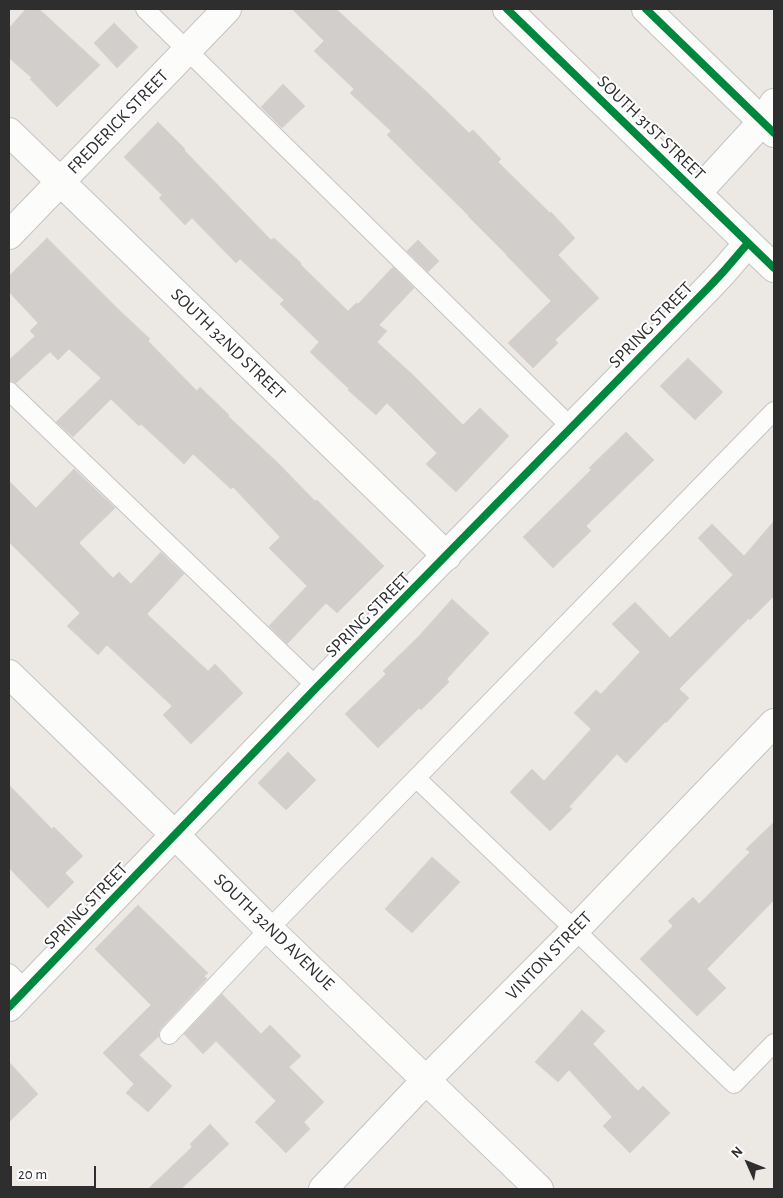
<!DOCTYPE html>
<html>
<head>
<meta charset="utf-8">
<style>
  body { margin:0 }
  #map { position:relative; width:783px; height:1198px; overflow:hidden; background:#ece8e4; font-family:"Alegreya Sans",sans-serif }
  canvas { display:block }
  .frame { position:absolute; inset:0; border:10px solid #2e2e2e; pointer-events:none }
  .north { position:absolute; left:723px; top:1138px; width:50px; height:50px; -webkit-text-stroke:4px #fff; paint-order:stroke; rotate:314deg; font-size:14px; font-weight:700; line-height:20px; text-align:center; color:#2e2e2e }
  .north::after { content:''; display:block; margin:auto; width:18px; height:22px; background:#2e2e2e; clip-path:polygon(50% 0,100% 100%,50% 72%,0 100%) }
  .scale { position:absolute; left:10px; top:1166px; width:86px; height:22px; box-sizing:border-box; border:2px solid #2e2e2e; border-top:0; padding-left:6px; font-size:15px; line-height:18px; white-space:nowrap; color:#2e2e2e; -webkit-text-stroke:4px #fff; paint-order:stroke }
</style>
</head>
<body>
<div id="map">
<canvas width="783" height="1198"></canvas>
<div class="frame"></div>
<div class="north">N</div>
<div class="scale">20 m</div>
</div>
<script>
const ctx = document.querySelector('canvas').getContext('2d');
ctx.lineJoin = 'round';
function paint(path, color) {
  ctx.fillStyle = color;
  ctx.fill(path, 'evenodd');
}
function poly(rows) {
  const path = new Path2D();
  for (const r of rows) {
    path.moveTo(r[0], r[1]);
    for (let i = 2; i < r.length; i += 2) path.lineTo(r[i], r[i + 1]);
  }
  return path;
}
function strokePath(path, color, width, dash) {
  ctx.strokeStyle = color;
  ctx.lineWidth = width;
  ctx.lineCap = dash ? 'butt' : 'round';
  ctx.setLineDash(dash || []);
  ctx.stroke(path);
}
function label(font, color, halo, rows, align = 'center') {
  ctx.font = font + ' "Alegreya Sans",sans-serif';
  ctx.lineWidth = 4;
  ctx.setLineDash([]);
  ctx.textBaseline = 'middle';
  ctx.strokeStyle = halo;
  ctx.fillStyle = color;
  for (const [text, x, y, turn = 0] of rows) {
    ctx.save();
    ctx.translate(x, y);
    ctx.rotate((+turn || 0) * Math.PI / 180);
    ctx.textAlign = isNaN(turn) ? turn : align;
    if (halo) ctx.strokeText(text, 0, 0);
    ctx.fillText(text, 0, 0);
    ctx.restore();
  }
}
const building = poly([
  [26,9,39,9,100,65,57,107,30,79,32,78,9,58,9,28,26,9],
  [292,9,336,9,428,93,469,133,473,130,501,159,498,162,550,213,551,212,575,238,558,255,599,298,555,340,558,343,533,368,508,343,551,301,506,255,507,255,468,216,469,216,387,135,391,131,350,93,354,89,314,51,324,41,292,9],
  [114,23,138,47,117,68,94,43,114,23],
  [283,84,305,106,282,128,261,107,283,84],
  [158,122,185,149,184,150,271,240,274,238,301,263,300,264,348,311,356,303,358,304,393,267,414,288,379,325,387,331,377,342,413,375,463,425,480,408,509,436,456,492,426,464,437,453,387,403,376,415,348,390,349,389,310,352,319,342,280,304,284,300,240,259,236,263,192,218,185,225,159,198,162,195,124,157,158,122],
  [47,238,117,308,150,339,148,341,197,391,200,387,229,415,228,416,278,463,315,501,317,500,384,566,337,613,326,603,287,644,269,626,307,586,269,548,280,537,233,487,231,489,193,454,184,464,141,424,139,426,111,399,73,437,56,422,101,378,69,349,58,360,50,352,16,383,12,381,9,381,9,360,35,336,30,331,38,323,9,292,9,276,47,238],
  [418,240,439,261,428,272,407,251,418,240],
  [688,358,723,392,695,420,660,386,688,358],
  [626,432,654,460,586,526,591,531,553,568,523,537,591,470,589,468,626,432],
  [74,469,115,508,79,543,113,578,119,572,131,584,161,552,184,574,147,614,208,671,215,664,243,693,191,744,163,715,172,706,107,645,98,655,67,626,80,613,9,542,9,481,36,508,74,469],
  [774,521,774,596,750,620,749,618,679,689,689,698,666,723,665,722,626,763,617,754,569,807,572,809,550,831,510,792,532,769,544,781,591,729,574,713,596,690,601,694,640,652,612,624,635,602,670,638,733,575,698,538,712,524,744,556,774,521],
  [452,599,489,633,447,679,449,682,421,710,419,708,378,748,345,714,386,674,383,671,419,636,452,599],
  [288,752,316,780,286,810,258,783,288,752],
  [9,785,52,829,54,827,83,856,65,873,74,882,48,908,9,868,9,785],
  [774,822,774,900,707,969,726,988,697,1016,640,959,673,926,668,921,693,897,699,904,750,852,746,849,774,822],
  [432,857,460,882,412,933,385,909,432,857],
  [138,905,208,973,204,976,207,979,161,1028,159,1032,159,1036,139,1055,172,1086,148,1112,126,1093,134,1084,103,1053,151,1005,95,949,138,905],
  [222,994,261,1034,270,1025,301,1056,289,1067,324,1102,304,1122,310,1129,286,1153,255,1122,276,1101,216,1041,203,1054,184,1034,222,994],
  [582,1010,605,1031,593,1044,638,1091,643,1086,670,1113,630,1153,603,1126,612,1117,569,1070,558,1082,535,1062,582,1010],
  [9,1062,38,1094,9,1122,9,1062],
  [210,1124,229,1144,181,1189,148,1189,192,1147,190,1144,210,1124]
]);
paint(building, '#d1cecb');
strokePath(building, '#d7d4d0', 1);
const lane = poly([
  [145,9,572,428],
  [9,391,317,687],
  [416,778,575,930,734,1084,774,1043],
  [9,973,26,990],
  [169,1035,269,929,774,411]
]);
const street = poly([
  [507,9,774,268],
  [646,9,774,133],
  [9,132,447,556],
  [697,193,762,122,774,103],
  [9,235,227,9],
  [9,1007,317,687,709,287,724,271,748,243]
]);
const secondary = poly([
  [9,674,175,835,269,929,539,1189],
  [323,1189,426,1080,575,930,774,723]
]);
strokePath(lane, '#c5c4c5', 20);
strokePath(street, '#c5c4c5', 30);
strokePath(secondary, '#c5c4c5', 30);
strokePath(lane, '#fcfcfb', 18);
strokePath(street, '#fcfcfb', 28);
strokePath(secondary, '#fcfcfb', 28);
strokePath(poly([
  [507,9,774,268],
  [646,9,774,133],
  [9,1007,317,687,709,287,724,271,748,243]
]), '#00873e', 8);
label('18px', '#2e2e2e', '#fff', [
  ["FREDERICK STREET",118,122,-46],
  ["SOUTH 31ST STREET",651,128,44],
  ["SPRING STREET",651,325,-46],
  ["SOUTH 32ND STREET",228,344,44],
  ["SPRING STREET",368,615,-45],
  ["SPRING STREET",86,906,-46],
  ["SOUTH 32ND AVENUE",274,932,44],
  ["VINTON STREET",549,956,-46]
]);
</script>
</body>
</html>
